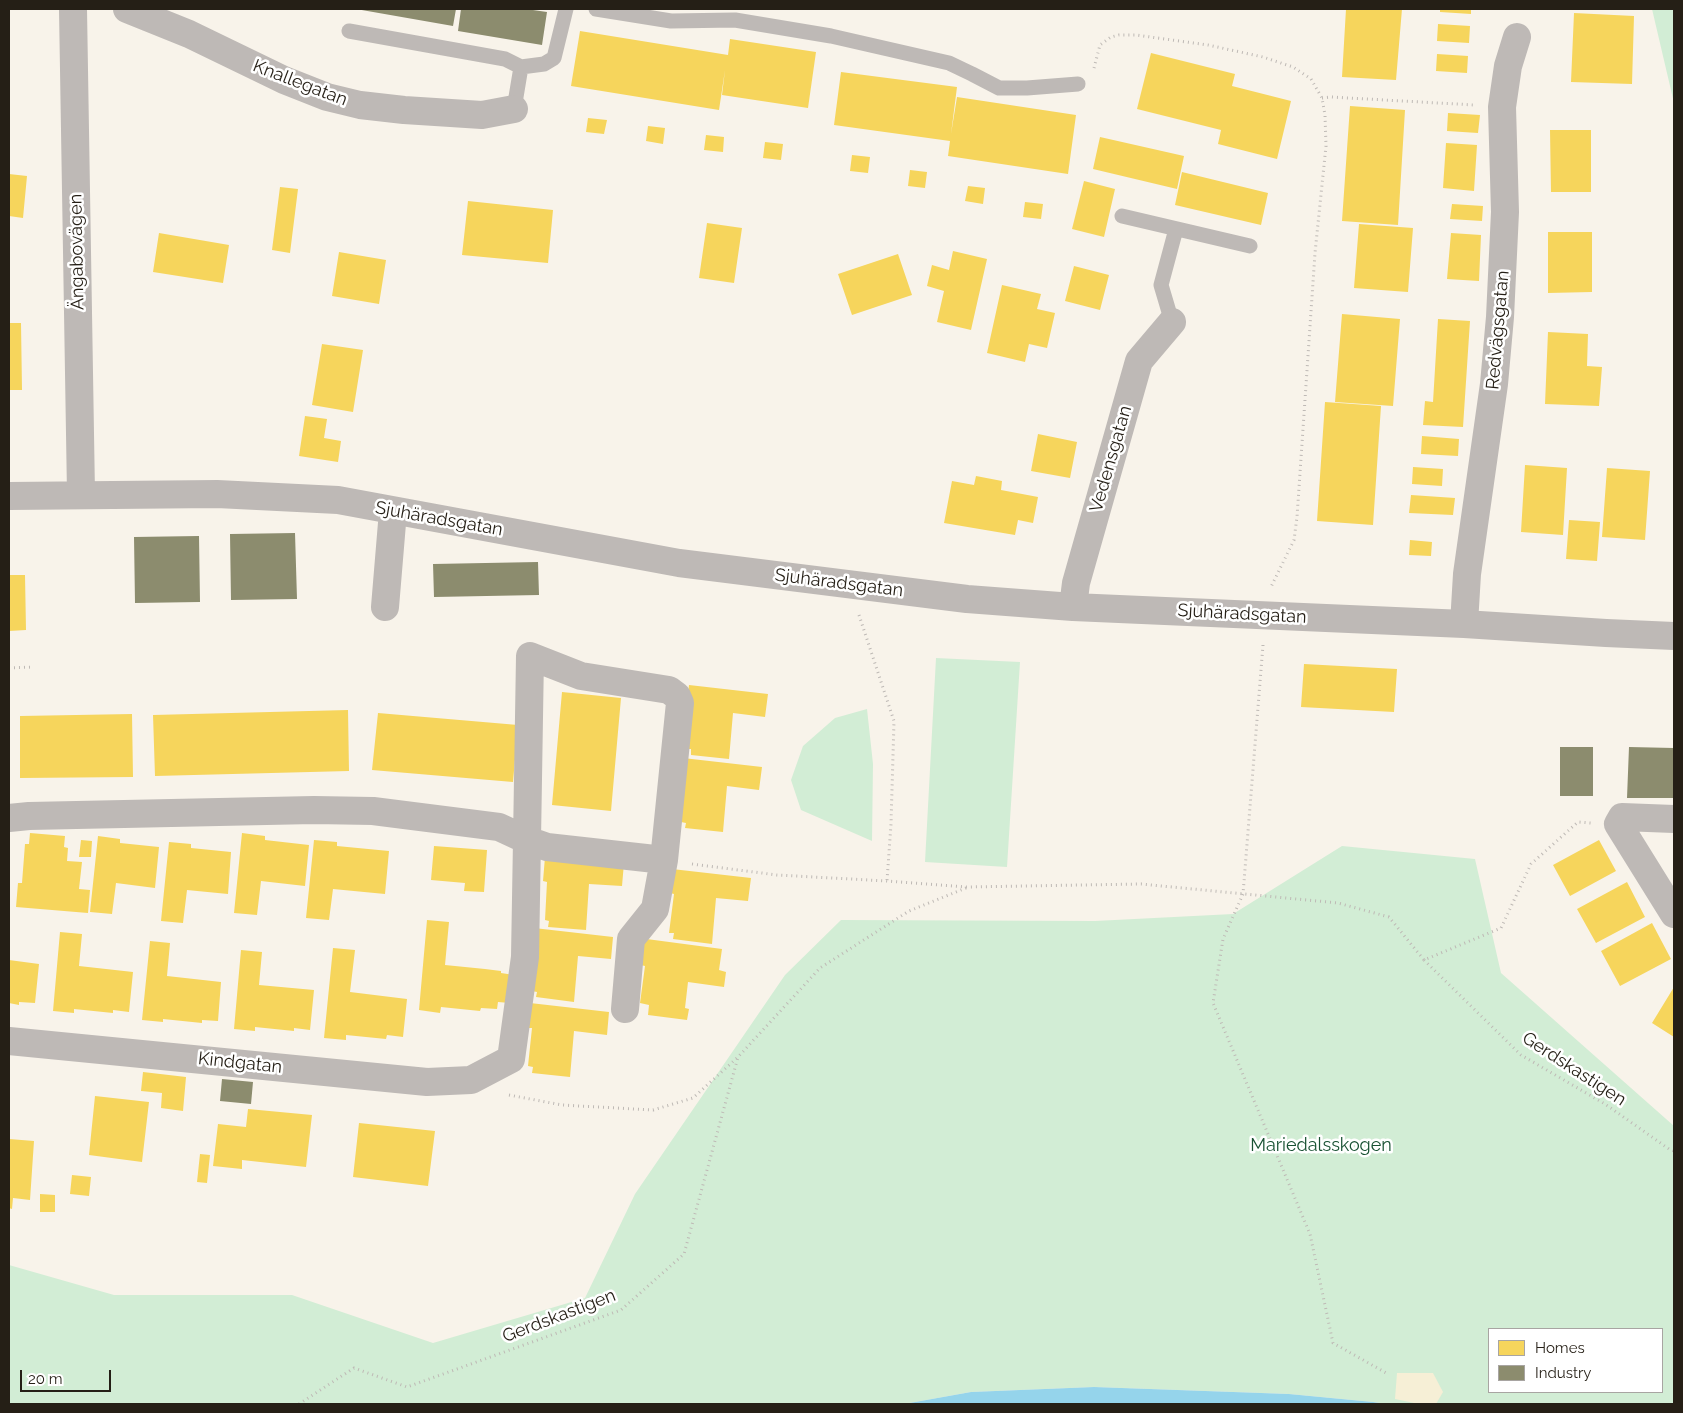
<!DOCTYPE html>
<html>
<head>
<meta charset="utf-8">
<style>
  body { margin:0 }
  #map { position:relative; width:1683px; height:1413px; overflow:hidden; background:#f8f3ea; font-family:Raleway,sans-serif }
  canvas { display:block }
  .frame { position:absolute; inset:0; border:10px solid #251f16; pointer-events:none }
  .legend { position:absolute; left:1488px; top:1328px; width:175px; height:65px; box-sizing:border-box; background:#fff; border:1px solid #a8a5a2; margin:0; padding:6px 9px; list-style:none; font-size:15px; color:#251f16 }
  .legend li { display:flex; align-items:center; gap:10px; height:25px }
  .legend b { width:25px; border:1px solid #a8a5a2 }
  .scale { position:absolute; left:20px; top:1370px; width:91px; height:22px; box-sizing:border-box; border:2px solid #251f16; border-top:0; padding-left:6px; font-size:15px; line-height:18px; white-space:nowrap; color:#251f16; -webkit-text-stroke:4px #fff; paint-order:stroke }
</style>
</head>
<body>
<div id="map">
<canvas width="1683" height="1413"></canvas>
<div class="frame"></div>
<ul class="legend">
<li><b style="height:14px;background:#f6d55c"></b>Homes</li>
<li><b style="height:14px;background:#8c8c6e"></b>Industry</li>
</ul>
<div class="scale">20 m</div>
</div>
<script>
const ctx = document.querySelector('canvas').getContext('2d');
ctx.lineJoin = 'round';
function paint(path, color) {
  ctx.fillStyle = color;
  ctx.fill(path, 'evenodd');
}
function poly(rows) {
  const path = new Path2D();
  for (const r of rows) {
    path.moveTo(r[0], r[1]);
    for (let i = 2; i < r.length; i += 2) path.lineTo(r[i], r[i + 1]);
  }
  return path;
}
function strokePath(path, color, width, dash) {
  ctx.strokeStyle = color;
  ctx.lineWidth = width;
  ctx.lineCap = dash ? 'butt' : 'round';
  ctx.setLineDash(dash || []);
  ctx.stroke(path);
}
function label(font, color, halo, rows, align = 'center') {
  ctx.font = font + ' Raleway,sans-serif';
  ctx.lineWidth = 5;
  ctx.setLineDash([]);
  ctx.textBaseline = 'middle';
  ctx.strokeStyle = halo;
  ctx.fillStyle = color;
  for (const [text, x, y, turn = 0] of rows) {
    ctx.save();
    ctx.translate(x, y);
    ctx.rotate((+turn || 0) * Math.PI / 180);
    ctx.textAlign = isNaN(turn) ? turn : align;
    if (halo) ctx.strokeText(text, 0, 0);
    ctx.fillText(text, 0, 0);
    ctx.restore();
  }
}
paint(poly([
  [1652,9,1674,9,1674,103],
  [936,658,1020,662,1007,867,925,862],
  [867,709,873,764,872,841,801,810,791,780,803,746,835,718],
  [1342,846,1475,859,1501,973,1674,1126,1674,1404,1386,1404,1373,1402,1289,1394,1094,1387,971,1392,904,1404,9,1404,9,1265,114,1295,292,1295,433,1343,585,1298,635,1194,785,975,841,920,1095,921,1233,914],
  [1489,1329,1662,1329,1662,1392,1489,1392]
]), '#d2edd5');
paint(poly([
  [1397,1373,1433,1373,1443,1392,1436,1404,1419,1404,1395,1399]
]), '#f6efd6');
paint(poly([
  [1094,1387,1289,1394,1373,1402,1386,1404,904,1404,971,1392]
]), '#95d4eb');
paint(poly([
  [1346,9,1402,9,1396,80,1342,77],
  [1440,9,1471,9,1471,14,1440,12],
  [1574,13,1634,16,1632,84,1571,82],
  [1438,24,1470,26,1469,43,1437,41],
  [580,31,728,55,730,39,816,52,808,108,722,95,725,70,719,110,571,86],
  [1151,53,1235,74,1232,86,1291,101,1277,159,1218,144,1221,130,1137,109],
  [1437,54,1468,56,1467,73,1436,71],
  [841,72,957,87,951,134,957,97,1076,115,1068,174,948,156,950,141,834,125],
  [1350,106,1405,110,1398,225,1342,221],
  [1448,113,1480,115,1478,133,1447,131],
  [588,118,607,120,604,134,586,132],
  [648,126,665,128,663,144,646,141],
  [1550,130,1591,130,1591,192,1551,192],
  [706,135,724,137,723,152,704,150],
  [1100,137,1184,156,1177,189,1093,169],
  [765,142,783,144,781,160,763,158],
  [1446,143,1477,145,1474,191,1443,188],
  [852,155,870,157,868,173,850,171],
  [910,170,927,172,925,188,908,186],
  [1182,172,1268,193,1261,225,1175,205],
  [9,174,27,176,23,218,9,216],
  [1084,181,1115,189,1104,237,1072,229],
  [968,186,985,188,983,204,965,201],
  [280,187,298,189,290,253,272,250],
  [468,201,553,210,548,263,462,255],
  [1025,202,1043,204,1041,219,1023,217],
  [1452,204,1483,206,1482,221,1450,219],
  [707,223,742,228,734,283,699,278],
  [1359,224,1413,228,1408,292,1354,288],
  [1548,232,1592,232,1592,292,1548,293],
  [159,233,229,245,223,283,153,272],
  [1451,233,1481,235,1479,281,1447,279],
  [953,251,987,259,971,330,937,322,944,291,927,286,932,265,949,270],
  [339,252,386,260,379,304,332,296],
  [898,254,912,295,852,315,838,274],
  [1074,266,1109,275,1100,310,1065,301],
  [1002,285,1041,294,1037,309,1055,313,1047,348,1029,344,1025,362,987,353],
  [1342,314,1400,319,1393,406,1335,402],
  [1438,319,1470,321,1463,427,1423,425,1425,401,1433,402],
  [9,323,21,323,22,390,9,390],
  [1548,332,1588,334,1587,366,1602,367,1599,406,1545,404],
  [322,344,363,350,353,412,312,405],
  [1325,402,1381,406,1373,525,1317,521],
  [305,416,327,419,324,438,341,441,338,462,299,456],
  [1038,434,1077,442,1070,478,1031,471],
  [1422,436,1459,439,1458,456,1421,454],
  [1525,465,1567,468,1563,535,1521,532],
  [1413,467,1443,469,1442,486,1412,484],
  [1607,468,1650,471,1645,540,1602,537],
  [976,476,1002,481,1001,490,1038,497,1033,523,1018,520,1015,535,944,523,952,481,974,485],
  [1411,495,1455,498,1453,515,1409,513],
  [1569,520,1600,522,1597,561,1566,559],
  [1410,540,1432,542,1431,556,1409,555],
  [9,575,25,575,26,630,9,631],
  [1304,664,1397,669,1394,712,1301,707],
  [689,685,768,694,765,717,733,713,729,759,691,755,691,749,687,749,686,710],
  [562,692,621,698,611,811,552,805],
  [348,710,349,771,155,776,153,715],
  [378,713,518,725,513,782,372,770],
  [132,714,133,777,20,778,20,716],
  [683,758,762,767,759,790,727,786,723,832,685,828,686,823,681,822],
  [30,833,65,836,64,847,68,848,67,861,82,862,79,889,90,890,88,913,16,907,18,883,22,883,25,844,29,844],
  [242,833,265,836,265,840,309,845,305,886,261,881,257,915,234,913],
  [98,836,120,839,120,843,159,847,155,888,116,883,112,914,90,912],
  [81,840,92,841,91,857,79,857],
  [314,840,337,842,337,846,389,851,385,894,333,889,329,920,306,918],
  [1599,840,1616,871,1570,896,1553,865],
  [169,842,191,844,191,848,231,852,228,894,187,890,183,923,161,921],
  [434,846,487,850,484,892,464,891,465,883,431,880],
  [545,857,624,863,622,886,589,884,586,930,548,927,549,921,545,920,547,882,543,881],
  [672,869,751,878,748,901,716,898,712,944,673,939,674,933,669,933,674,894,670,893],
  [1627,882,1645,917,1596,943,1577,909],
  [427,920,449,922,445,965,485,969,501,971,501,973,514,975,510,1003,498,1002,497,1009,481,1008,480,1011,441,1007,440,1013,419,1010],
  [1652,923,1671,959,1620,986,1601,951],
  [534,928,613,937,611,959,578,956,574,1002,536,997,537,992,532,991],
  [60,932,82,934,79,966,133,972,129,1012,113,1010,113,1013,74,1009,74,1013,53,1011],
  [639,938,722,949,719,970,726,972,724,987,688,982,685,1008,689,1009,687,1020,648,1015,649,1005,640,1003,645,966,636,964],
  [150,941,170,943,167,976,221,982,218,1021,202,1020,202,1023,163,1019,163,1022,142,1020],
  [333,948,355,950,350,992,407,999,403,1037,387,1035,386,1039,346,1035,346,1040,324,1038],
  [241,950,262,952,259,985,314,990,310,1030,294,1028,294,1031,255,1027,255,1031,234,1029],
  [9,960,39,964,35,1003,19,1002,19,1005,9,1003],
  [1674,987,1674,1037,1652,1023],
  [530,1003,609,1012,607,1035,574,1031,570,1077,532,1073,533,1067,528,1066,532,1028,528,1028],
  [143,1072,186,1077,183,1111,161,1108,162,1093,141,1091],
  [95,1096,149,1102,142,1162,89,1155],
  [248,1109,312,1115,306,1167,242,1160,242,1169,213,1166,218,1124,246,1127],
  [359,1123,435,1131,428,1186,353,1177],
  [9,1139,34,1141,30,1200,13,1198,12,1209,9,1208],
  [200,1154,210,1155,207,1183,197,1182],
  [72,1175,91,1177,89,1196,70,1194],
  [40,1194,55,1195,55,1212,40,1212]
]), '#f6d55c');
paint(poly([
  [356,9,456,9,453,26],
  [461,9,526,9,547,12,542,45,458,31],
  [295,533,297,599,231,600,230,534],
  [199,536,200,602,135,603,134,537],
  [538,562,539,595,434,597,433,564],
  [1560,747,1593,747,1593,796,1560,796],
  [1629,747,1674,748,1674,798,1627,798],
  [222,1079,253,1082,251,1104,220,1101]
]), '#8c8c6e');
strokePath(poly([
  [1094,68,1100,45,1111,37,1119,35,1136,35,1208,45,1263,57,1293,67,1311,79,1322,98,1325,115,1326,146,1315,253,1297,517,1294,540,1271,587],
  [1322,98,1331,97,1474,105],
  [859,615,894,721,891,824,887,881],
  [1263,645,1243,894,1223,939,1213,1003,1310,1234,1333,1343,1388,1374],
  [9,668,33,667],
  [692,864,777,875,887,881,966,887,1141,884,1338,903,1389,917,1424,960,1501,928,1531,864,1578,822,1591,823],
  [1424,960,1521,1055,1605,1104,1669,1149,1674,1151],
  [509,1095,562,1105,653,1110,693,1098,738,1057,820,968,909,911,966,888],
  [299,1404,354,1368,407,1387,621,1310,684,1254,738,1057]
]), '#beb9b5', 3, [1, 4]);
strokePath(poly([
  [596,9,671,21,735,20,831,36,949,63,972,74,999,88,1027,88,1078,84],
  [349,31,505,59,521,67,544,64,554,58,566,9],
  [514,109,521,67],
  [1122,216,1250,246],
  [1172,322,1161,285,1176,229]
]), '#beb9b6', 15);
strokePath(poly([
  [73,9,81,494],
  [127,9,189,34,284,80,327,97,360,105,404,110,482,115,514,109],
  [9,496,217,494,338,500,679,563,967,599,1073,607,1464,624,1606,633,1674,636],
  [385,607,393,511],
  [1073,607,1076,583,1139,361,1172,322],
  [1464,624,1467,574,1494,384,1500,317,1505,212,1502,107,1508,66,1517,37],
  [9,818,29,816,314,810,373,811,499,827,527,840,547,847,664,860,680,703,677,696,669,690,581,676,530,656,527,840,525,957,511,1059,471,1080,427,1082,9,1041],
  [1674,819,1622,817,1618,824,1674,914],
  [625,1009,631,939,655,909,664,860]
]), '#beb9b6', 28);
label('18px', '#251f16', '#fff', [
  ["Knallegatan",300,83,21],
  ["Ängabovägen",77,252,-91],
  ["Redvägsgatan",1498,330,-85],
  ["Vedensgatan",1111,459,-74],
  ["Sjuhäradsgatan",439,519,10],
  ["Sjuhäradsgatan",839,583,7],
  ["Sjuhäradsgatan",1242,614,3],
  ["Kindgatan",240,1063,6],
  ["Gerdskastigen",1574,1069,33],
  ["Gerdskastigen",559,1316,-21]
]);
label('18px', '#195233', '#fff', [
  ["Mariedalsskogen",1321,1146]
]);
</script>
</body>
</html>
